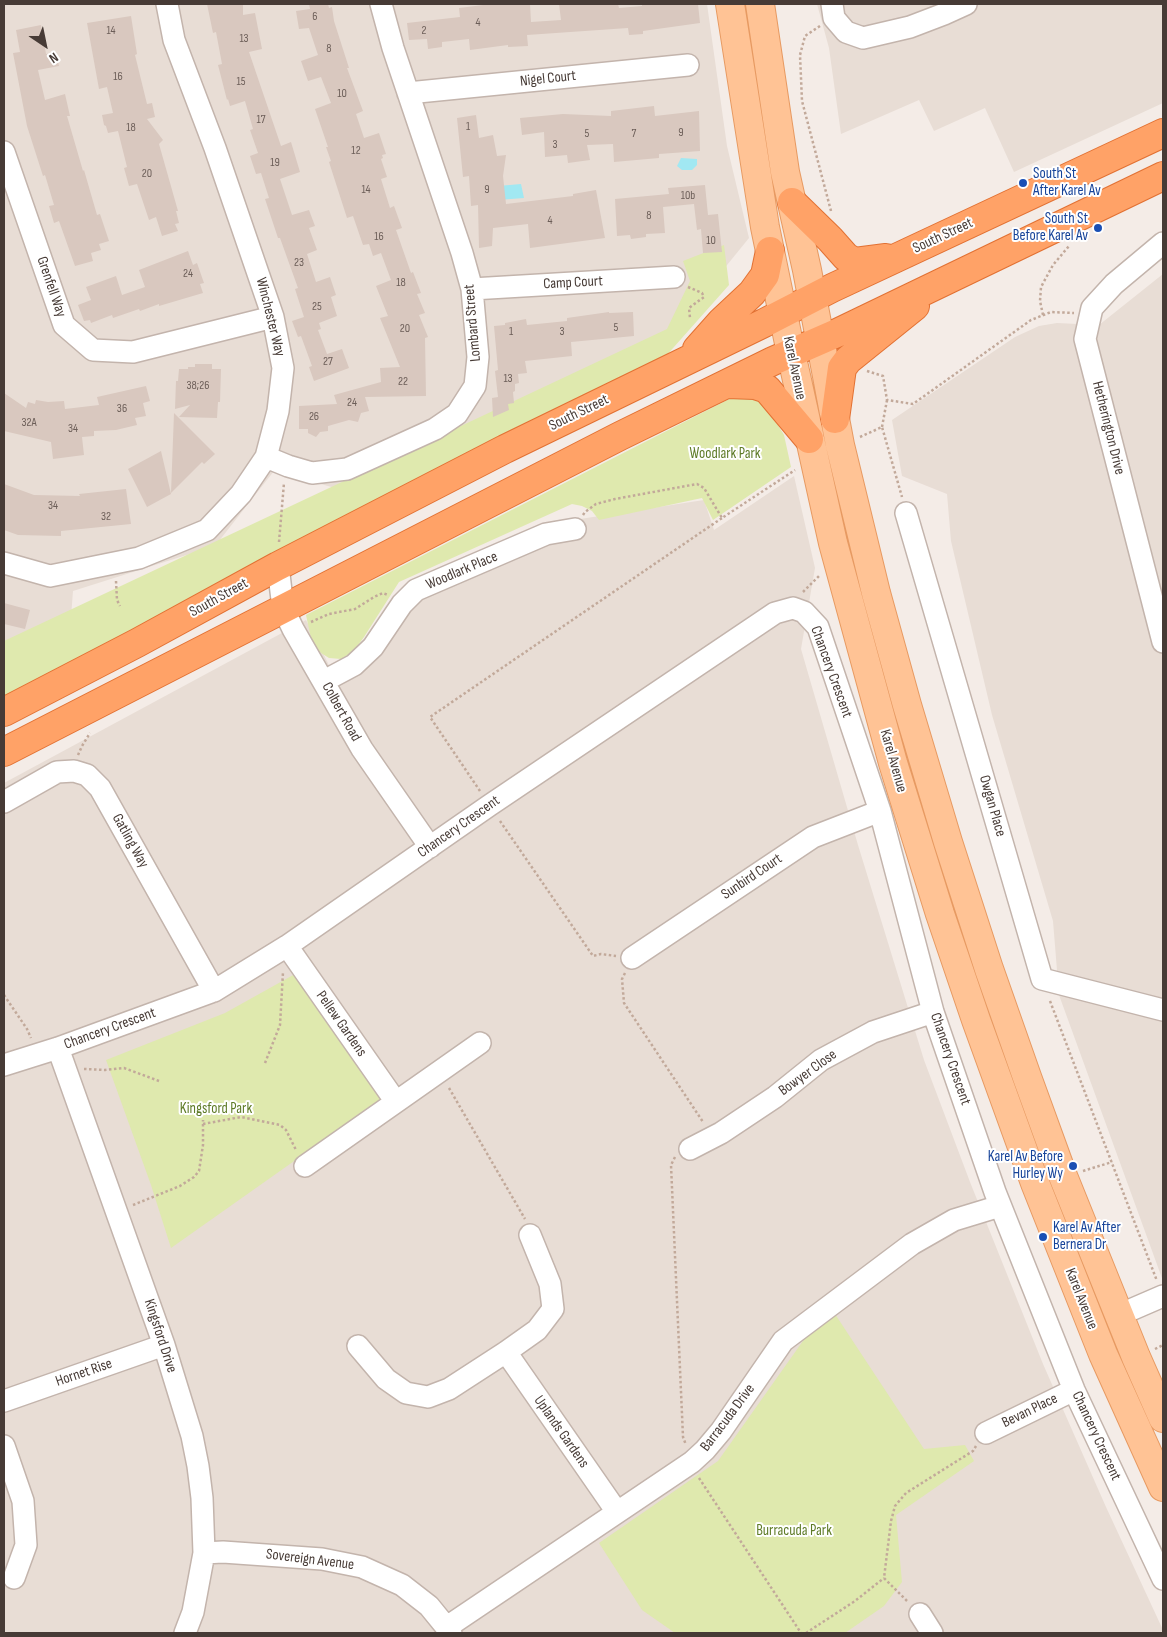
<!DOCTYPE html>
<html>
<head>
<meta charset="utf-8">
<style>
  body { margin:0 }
  #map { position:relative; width:1167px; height:1637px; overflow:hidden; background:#f4ece7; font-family:"Sofia Sans Condensed",sans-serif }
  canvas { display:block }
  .frame { position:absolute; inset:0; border:5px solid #473b36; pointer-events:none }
  .north { position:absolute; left:20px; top:20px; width:50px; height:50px; -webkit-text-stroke:4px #fff; paint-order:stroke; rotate:146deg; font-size:14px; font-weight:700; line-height:20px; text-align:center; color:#473b36 }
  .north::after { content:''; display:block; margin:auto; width:18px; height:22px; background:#473b36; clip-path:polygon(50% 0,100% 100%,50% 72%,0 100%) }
</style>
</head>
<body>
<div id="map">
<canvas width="1167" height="1637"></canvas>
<div class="frame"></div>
<div class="north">N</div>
</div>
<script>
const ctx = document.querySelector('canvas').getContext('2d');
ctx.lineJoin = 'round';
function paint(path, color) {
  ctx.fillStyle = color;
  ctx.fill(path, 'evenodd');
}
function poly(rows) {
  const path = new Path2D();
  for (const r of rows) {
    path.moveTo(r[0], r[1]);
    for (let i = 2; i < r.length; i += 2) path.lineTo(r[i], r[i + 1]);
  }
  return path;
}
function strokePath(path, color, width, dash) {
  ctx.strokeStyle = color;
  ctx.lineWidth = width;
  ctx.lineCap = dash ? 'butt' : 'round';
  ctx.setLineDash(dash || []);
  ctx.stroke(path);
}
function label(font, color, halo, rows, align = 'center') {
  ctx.font = font + ' "Sofia Sans Condensed",sans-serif';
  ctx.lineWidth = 4;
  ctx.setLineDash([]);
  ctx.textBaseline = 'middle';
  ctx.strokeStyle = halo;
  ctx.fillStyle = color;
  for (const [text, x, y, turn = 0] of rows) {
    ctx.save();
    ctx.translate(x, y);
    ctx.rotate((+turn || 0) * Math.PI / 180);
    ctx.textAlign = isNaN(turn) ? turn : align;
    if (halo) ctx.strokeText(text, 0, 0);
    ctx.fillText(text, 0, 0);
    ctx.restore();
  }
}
paint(poly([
  [4,4,707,4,727,146,749,238,671,334,346,491,274,471,215,546,73,591,71,617,4,647],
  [817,4,1163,4,1163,103,1014,172,985,108,934,131,919,100,841,134,829,48],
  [1163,274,1163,1281,1059,995,1053,921,992,715,951,541,947,494,902,476,892,420,1015,337,1039,326,1057,323,1099,325],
  [794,476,815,568,801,649,858,845,924,1060,970,1182,1043,1364,1106,1507,1163,1630,1163,1633,4,1633,4,783,306,620,330,667,358,658,408,588,541,525,704,500,714,530]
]), '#e8ddd5');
paint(poly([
  [724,245,729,285,666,356,4,696,4,641,667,329,690,281,683,261],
  [737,395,754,396,764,402,784,435,791,467,713,520,702,498,599,520,592,511,582,506,572,504,399,582,364,637,353,652,341,659,329,658,321,653,312,643,306,615],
  [295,974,382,1099,171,1248,151,1185,106,1060,225,1013],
  [835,1314,924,1449,965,1445,974,1461,896,1515,902,1582,884,1606,845,1633,675,1633,642,1610,599,1543,718,1461,810,1331]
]), '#dfe9ae');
paint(poly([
  [681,158,697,159,697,165,692,170,682,170,677,166],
  [521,184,524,198,498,200,498,186]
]), '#a1e8f2');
paint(poly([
  [207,4,243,4,243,15,255,13,262,49,249,52,281,146,291,142,300,172,280,179,292,215,309,210,315,226,309,228,317,250,307,254,316,282,330,277,336,295,331,297,337,316,319,323,321,329,318,330,327,354,342,349,349,368,314,381,309,367,312,366,301,336,298,337,292,321,304,317,295,289,298,288,280,238,278,238,265,199,269,198,261,173,256,174,250,156,258,153,250,130,253,129,245,101,230,106,228,99,227,100,218,65,222,64,216,32,213,33],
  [309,4,328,4,329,8,332,7,334,21,349,68,347,68,363,111,356,114,364,138,379,133,386,154,382,155,383,158,381,159,387,177,381,179,390,208,394,206,402,228,396,230,411,273,413,272,421,293,417,294,425,313,419,315,428,337,425,338,426,396,365,397,369,411,361,413,358,422,349,420,328,426,328,431,320,432,316,437,308,433,308,429,299,429,299,406,337,404,334,395,381,382,380,368,400,367,380,318,388,316,376,286,391,280,381,253,373,256,369,244,363,245,353,216,347,218,329,162,331,161,326,147,328,147,315,109,331,103,321,77,308,81,301,61,318,55,309,28,299,29,296,11,310,9],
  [491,4,530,4,531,22,561,20,559,4,618,4,619,8,642,6,642,4,698,4,700,23,643,31,643,34,629,35,628,28,527,35,528,46,508,47,508,45,470,50,469,39,442,42,442,47,428,49,427,39,409,40,407,23,460,17,459,8],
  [131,16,137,54,135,55,147,104,152,103,155,117,147,119,163,140,159,144,178,211,176,211,179,223,175,224,178,231,162,236,156,217,149,220,137,184,129,186,124,168,127,167,118,131,108,133,106,126,104,125,102,115,113,113,107,87,99,89,87,23],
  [41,25,46,54,56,52,59,66,38,70,45,100,65,94,70,116,67,116,83,171,84,170,97,215,100,214,109,241,99,244,101,250,91,253,93,261,75,266,59,221,54,223,49,206,54,205,45,175,43,176,27,126,13,53,20,52,16,30],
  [654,106,655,116,699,111,700,151,659,154,659,158,614,162,613,144,587,145,590,160,568,163,567,155,545,157,544,132,522,135,520,118,563,114,611,116,611,111],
  [476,115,479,138,493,135,497,156,506,155,503,176,506,204,573,196,573,194,596,190,605,238,530,248,528,224,493,228,492,246,479,248,478,205,471,206,469,176,463,177,457,118],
  [705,185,708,215,718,214,722,252,703,253,701,229,697,230,694,204,663,207,665,233,646,234,646,237,631,239,630,235,617,236,615,199,669,194,668,188],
  [188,251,193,265,197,263,204,283,200,284,203,293,159,306,159,304,140,311,139,309,113,318,112,315,91,323,90,320,84,321,78,305,91,300,86,287,116,276,122,295,145,287,139,270],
  [609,312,609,313,633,312,634,336,571,342,572,356,525,361,527,373,518,374,519,383,515,384,515,391,513,392,514,403,508,404,509,410,493,417,492,398,498,397,495,371,498,370,494,326,505,325,505,323,526,319,527,325,567,321,567,318],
  [195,364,212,364,212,369,221,369,220,402,218,402,217,418,179,417,190,405,175,409,176,381,178,381,179,369,188,369,188,367,195,367],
  [146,386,150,401,143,403,146,416,135,418,137,425,116,430,94,431,94,436,82,437,84,455,53,459,51,442,4,431,4,393,26,408,28,402,35,404,36,400,48,402,64,401,65,409,99,405,97,397],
  [174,413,215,454,204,464,202,462,171,493],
  [161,451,171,494,147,507,128,469],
  [4,484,34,495,80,496,79,494,126,489,131,524,61,531,61,536,18,535,4,530],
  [4,603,30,610,25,629,4,624]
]), '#d9c8bf');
const minor = poly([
  [832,4,834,18,846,32,863,38,910,27,944,14,966,4],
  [408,93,688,65],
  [4,152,64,325,93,350,133,352,273,317],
  [1163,243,1114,284,1092,308,1085,339,1163,642],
  [472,289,674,277],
  [266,457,288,466,312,473,347,469,435,429,457,414,475,386,478,357,472,289,462,253,393,48,381,4],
  [906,513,1042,979,1163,1010],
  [4,563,50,576,139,558,207,530,241,494,266,457,278,411,283,368,273,317,215,148,174,40,167,4],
  [278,566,283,608,293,629,362,749,430,847],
  [324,681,354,665,373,647,402,604,416,590,546,534,575,529],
  [4,802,57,772,74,771,87,775,100,788,214,991],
  [287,946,396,1102],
  [632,958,813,837,880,811],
  [58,1048,164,1345,192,1436,198,1466,202,1498,204,1553,193,1612,185,1633],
  [4,1065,58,1048,214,991,287,946,490,805,775,613,793,608,804,612,818,627,880,811,933,1012,995,1192,1074,1390,1163,1579],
  [690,1149,721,1133,775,1097,821,1060,873,1032,933,1012],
  [305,1166,480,1043],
  [1119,1315,1163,1296],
  [358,1346,386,1379,406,1393,428,1397,449,1389,506,1352,537,1330,553,1309,550,1284,530,1235],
  [506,1352,617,1512],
  [4,1401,164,1345],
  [986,1433,1074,1390],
  [4,1446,23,1501,26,1545,14,1578],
  [204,1553,223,1552,322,1559,362,1567,402,1585,429,1606,451,1633],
  [920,1614,932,1633],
  [447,1627,692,1462,705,1450,721,1431,783,1341,912,1244,954,1220,1000,1206]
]);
const major = poly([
  [730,4,765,227,791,353,833,543,893,763,940,914,976,1020,1035,1183,1103,1354,1163,1487],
  [760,4,785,172,807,270,840,445,876,593,907,705,948,842,989,969,1027,1077,1063,1176,1136,1357,1163,1418]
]);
const highway = poly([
  [792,202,830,239,846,257,855,262,886,258],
  [697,349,721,322,752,293,765,275,770,251],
  [727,384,755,385,767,389,809,439],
  [835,419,842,368,848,360,915,306],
  [4,712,137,643,278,566,505,449,764,323,832,288,1163,133],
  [4,752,620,436,773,361,837,333,1163,176]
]);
strokePath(minor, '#c3b4ac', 24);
strokePath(major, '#e79a62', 30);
strokePath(highway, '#e27133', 30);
strokePath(poly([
  [820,26,805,36,800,55,802,101,831,211],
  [688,287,702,293,704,297,689,308,690,318],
  [1043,315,1040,301,1041,287,1053,265,1069,246],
  [867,371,883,376,887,400,913,404,1031,320,1051,312,1074,313],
  [882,427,887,400],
  [860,437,882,427,902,497],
  [583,515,585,512,596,504,615,499,697,484,704,488,722,518,795,470],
  [279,542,284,483],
  [116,581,117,600,120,606],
  [803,592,820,575],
  [311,622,329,614,355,609,374,597,383,593,388,595],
  [78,755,82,746,90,733],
  [480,791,430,717,722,518],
  [500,821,593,956,601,954,616,956],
  [625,973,622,979,624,1003,703,1122],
  [4,995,27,1029,31,1038],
  [1050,1001,1157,1281],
  [265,1063,280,1025,283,972],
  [84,1069,105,1070,124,1068,159,1081],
  [449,1088,525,1219],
  [203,1124,241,1117,280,1125,286,1130,296,1150],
  [675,1157,671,1165,683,1437,686,1445],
  [1083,1171,1112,1162],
  [133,1205,180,1186,194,1177,199,1171,203,1145,203,1120],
  [1155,1349,1163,1345],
  [699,1478,801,1633],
  [907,1601,884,1578,891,1521,895,1506,906,1493,973,1451,976,1446],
  [806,1633,855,1601,884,1578]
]), '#c2a99a', 2.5, [2.5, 2.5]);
strokePath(minor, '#fff', 21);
strokePath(major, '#ffc395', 28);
strokePath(highway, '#ffa267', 28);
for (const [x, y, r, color] of [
  [1023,183,5,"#1a4fb4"],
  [1098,228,5,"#1a4fb4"],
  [1073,1166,5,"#1a4fb4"],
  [1043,1237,5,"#1a4fb4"]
]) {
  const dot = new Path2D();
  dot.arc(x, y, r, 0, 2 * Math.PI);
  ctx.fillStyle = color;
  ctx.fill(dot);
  strokePath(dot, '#fff', 2);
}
label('12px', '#6c5e58', null, [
  ["6",315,17],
  ["4",478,23],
  ["14",111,31],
  ["2",424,31],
  ["13",244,39],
  ["8",329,49],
  ["16",118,77],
  ["15",241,82],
  ["10",342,94],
  ["17",261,120],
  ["1",468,127],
  ["18",131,128],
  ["9",681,133],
  ["5",587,134],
  ["7",634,134],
  ["3",555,145],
  ["12",356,151],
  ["19",275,163],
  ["20",147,174],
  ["14",366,190],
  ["9",487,190],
  ["10b",688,196],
  ["8",649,216],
  ["4",550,221],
  ["16",379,237],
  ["10",711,241],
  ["23",299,263],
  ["24",188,274],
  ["18",401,283],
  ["25",317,307],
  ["5",616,328],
  ["20",405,329],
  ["1",511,332],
  ["3",562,332],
  ["27",328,362],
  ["13",508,379],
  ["22",403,382],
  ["38;26",198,386],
  ["24",352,403],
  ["36",122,409],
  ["26",314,417],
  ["32A",29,423],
  ["34",73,429],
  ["34",53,506],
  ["32",106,517]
]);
label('15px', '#473b36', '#fff', [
  ["Nigel Court",548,79,-6],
  ["South Street",943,236,-25],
  ["Camp Court",573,283,-3],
  ["Grenfell Way",51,287,71],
  ["Winchester Way",270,317,76],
  ["Lombard Street",473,323,-95],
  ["Karel Avenue",794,368,78],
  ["South Street",579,413,-26],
  ["Hetherington Drive",1108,428,76],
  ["Woodlark Place",462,571,-23],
  ["South Street",219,598,-29],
  ["Chancery Crescent",831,672,70],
  ["Colbert Road",341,712,61],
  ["Karel Avenue",893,761,74],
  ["Owgan Place",992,806,74],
  ["Chancery Crescent",459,827,-35],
  ["Gatling Way",130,841,61],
  ["Sunbird Court",752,877,-34],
  ["Pellew Gardens",341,1024,55],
  ["Chancery Crescent",110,1029,-20],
  ["Chancery Crescent",950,1059,71],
  ["Bowyer Close",808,1073,-36],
  ["Karel Avenue",1081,1299,68],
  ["Kingsford Drive",160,1336,72],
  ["Hornet Rise",84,1373,-19],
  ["Bevan Place",1030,1411,-26],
  ["Barracuda Drive",728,1418,-53],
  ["Uplands Gardens",561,1432,55],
  ["Chancery Crescent",1096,1436,65],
  ["Sovereign Avenue",310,1560,7]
]);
label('15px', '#164399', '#fff', [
  ["South St",1033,174],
  ["After Karel Av",1033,191],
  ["South St",1088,219,"right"],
  ["Before Karel Av",1088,236,"right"],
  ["Karel Av Before",1063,1157,"right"],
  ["Hurley Wy",1063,1174,"right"],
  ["Karel Av After",1053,1228],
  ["Bernera Dr",1053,1245]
], 'left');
label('15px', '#5e7b27', '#fff', [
  ["Woodlark Park",725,454],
  ["Kingsford Park",216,1109],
  ["Burracuda Park",794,1531]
]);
</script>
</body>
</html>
